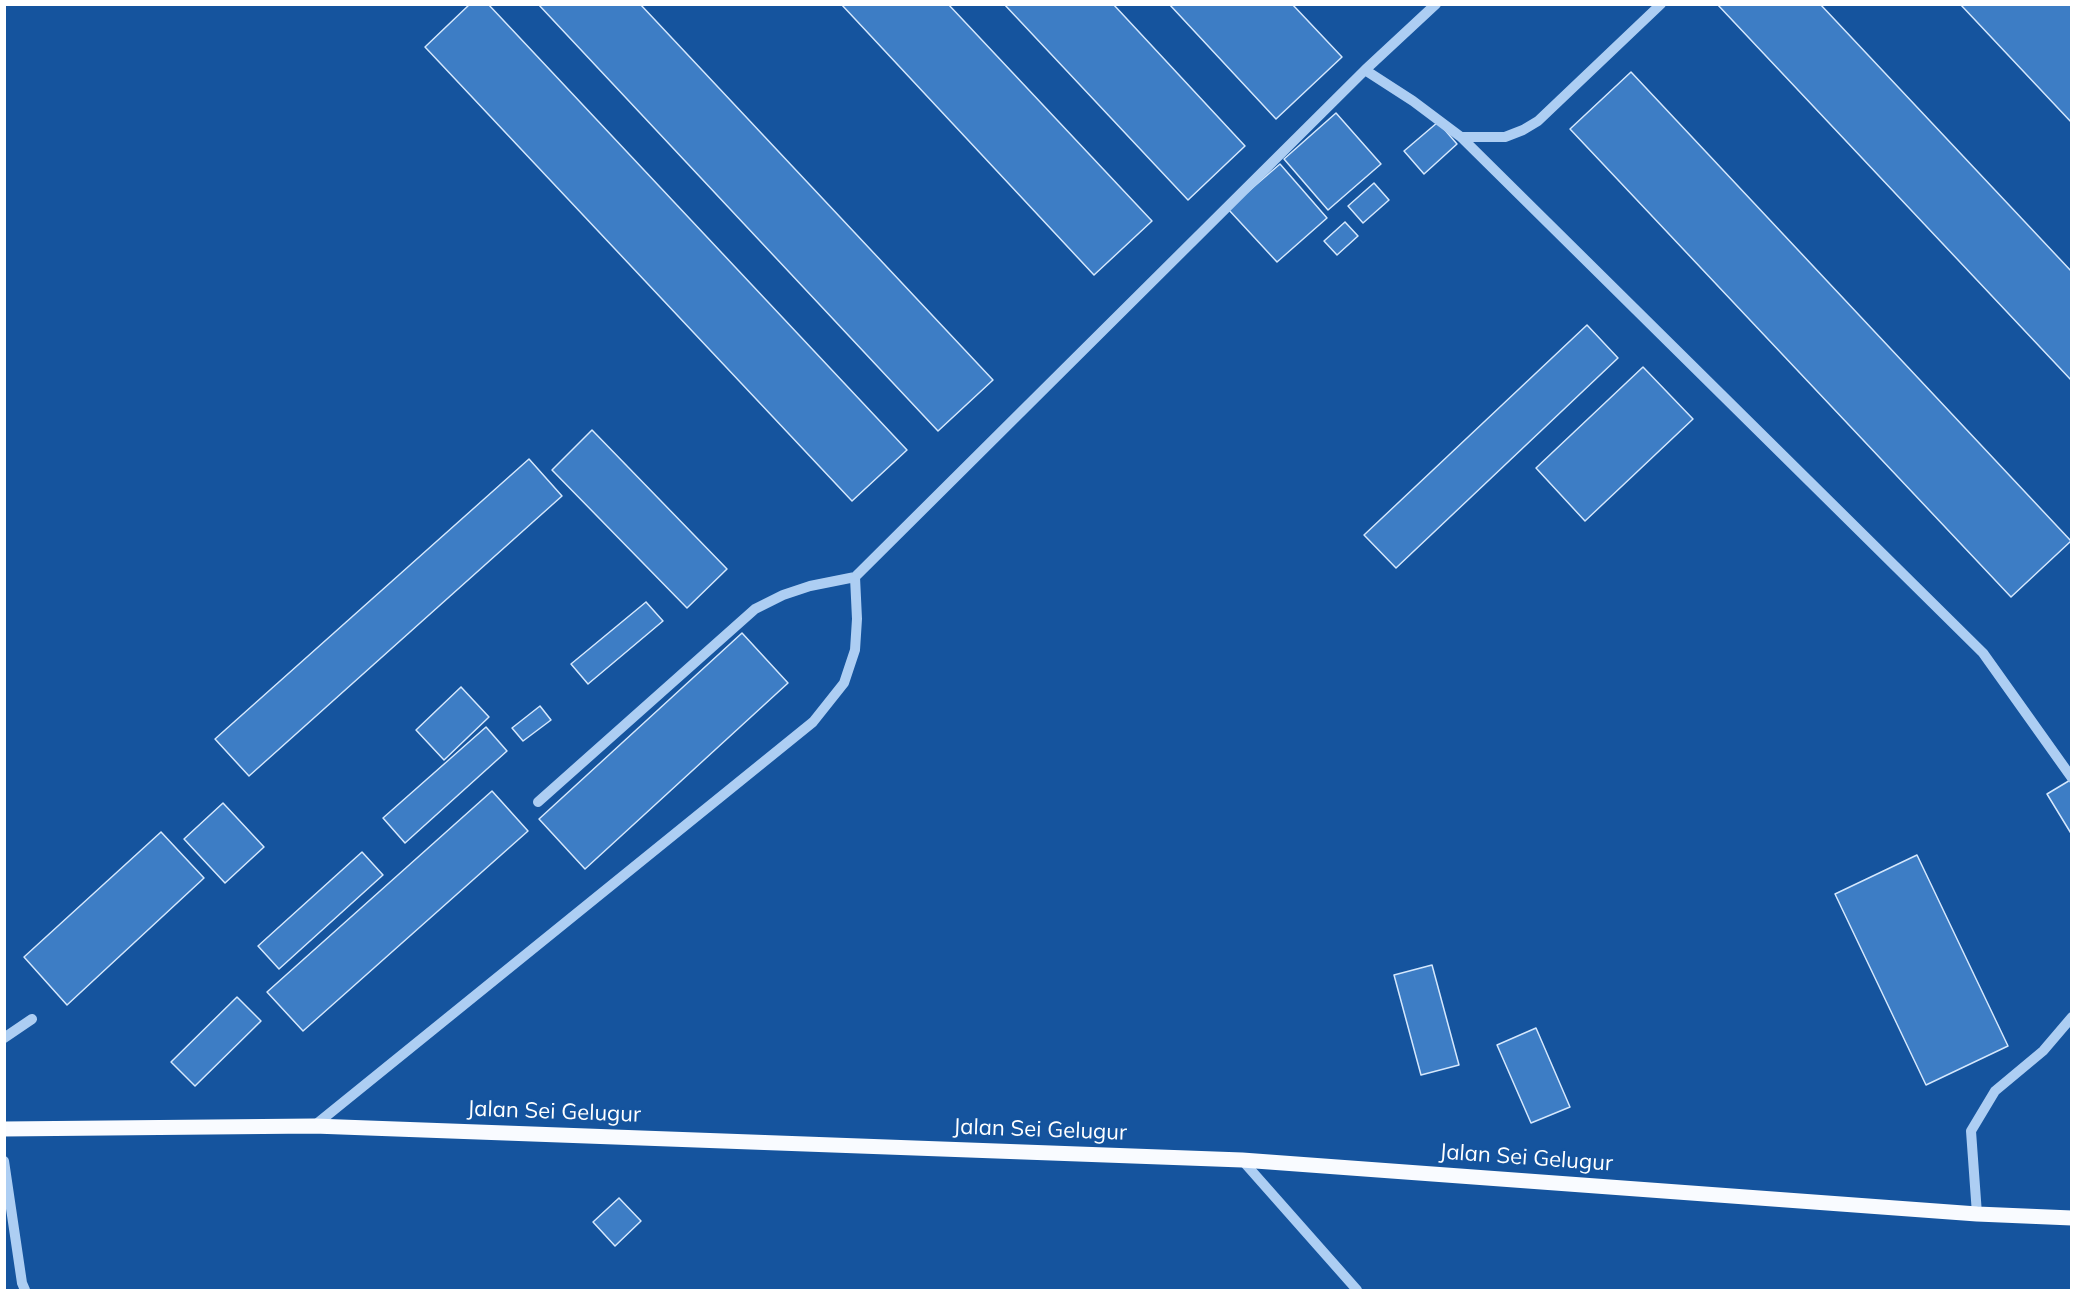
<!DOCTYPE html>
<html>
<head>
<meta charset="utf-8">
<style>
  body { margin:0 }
  #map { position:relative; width:2076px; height:1295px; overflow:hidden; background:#15549e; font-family:Mulish,sans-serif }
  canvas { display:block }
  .frame { position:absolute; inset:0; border:6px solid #fff; pointer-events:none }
</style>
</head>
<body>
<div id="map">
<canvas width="2076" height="1295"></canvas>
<div class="frame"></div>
</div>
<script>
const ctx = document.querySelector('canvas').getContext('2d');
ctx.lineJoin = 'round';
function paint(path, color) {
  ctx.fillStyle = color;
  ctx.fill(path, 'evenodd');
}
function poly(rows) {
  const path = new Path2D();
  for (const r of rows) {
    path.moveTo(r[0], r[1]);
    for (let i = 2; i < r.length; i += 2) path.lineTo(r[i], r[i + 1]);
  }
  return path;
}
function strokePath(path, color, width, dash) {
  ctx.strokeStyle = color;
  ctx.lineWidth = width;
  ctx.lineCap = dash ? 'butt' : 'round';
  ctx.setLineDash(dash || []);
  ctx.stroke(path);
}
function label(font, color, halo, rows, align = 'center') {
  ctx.font = font + ' Mulish,sans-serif';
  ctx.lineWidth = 4.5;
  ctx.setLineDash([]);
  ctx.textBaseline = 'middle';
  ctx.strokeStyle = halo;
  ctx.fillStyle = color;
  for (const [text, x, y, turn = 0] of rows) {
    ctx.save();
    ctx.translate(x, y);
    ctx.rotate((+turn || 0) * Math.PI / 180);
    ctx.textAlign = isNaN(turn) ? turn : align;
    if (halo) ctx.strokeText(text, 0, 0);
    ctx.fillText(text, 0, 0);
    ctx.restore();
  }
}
const building = poly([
  [470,4,488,4,907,450,852,501,425,47,470,4],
  [538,4,640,4,993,380,938,431,538,4],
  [841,4,948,4,1152,221,1094,275,841,4],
  [1004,4,1113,4,1245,146,1188,200,1004,4],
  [1169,4,1292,4,1342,57,1276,119,1169,4],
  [1717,4,1820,4,2072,272,2072,381,1717,4],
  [1960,4,2072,4,2072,123,1960,4],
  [1631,72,2071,541,2011,597,1570,129,1631,72],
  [1336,113,1381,164,1328,210,1284,159,1336,113],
  [1438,122,1457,144,1424,174,1404,151,1438,122],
  [1280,164,1327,218,1277,262,1228,209,1280,164],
  [1374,183,1389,200,1363,223,1348,206,1374,183],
  [1345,222,1358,236,1337,255,1324,241,1345,222],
  [1587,325,1618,358,1396,568,1364,535,1587,325],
  [1643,367,1693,419,1585,521,1536,468,1643,367],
  [592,430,727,569,687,608,552,470,592,430],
  [529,459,562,496,249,776,215,739,529,459],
  [646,602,663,621,588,684,571,664,646,602],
  [742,633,788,683,585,869,539,819,742,633],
  [461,687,489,717,444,760,416,730,461,687],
  [540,706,551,720,523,741,512,728,540,706],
  [486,727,507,751,405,843,383,818,486,727],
  [2072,779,2072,835,2047,794,2072,779],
  [492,791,528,831,303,1031,267,992,492,791],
  [223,803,264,847,225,883,184,839,223,803],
  [161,832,204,878,67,1005,24,957,161,832],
  [362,852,383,875,279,969,258,946,362,852],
  [1917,855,2008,1046,1926,1085,1835,894,1917,855],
  [1432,965,1459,1065,1421,1075,1394,975,1432,965],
  [237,997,261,1021,195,1086,171,1062,237,997],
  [1536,1028,1570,1107,1531,1123,1497,1045,1536,1028],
  [619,1198,641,1221,615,1246,593,1222,619,1198]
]);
paint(building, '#3d7dc5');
strokePath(building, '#d5e8fd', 1.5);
strokePath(poly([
  [1365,70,1413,101,1461,137,1983,653,2072,778],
  [1461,137,1505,137,1523,130,1538,121,1661,4],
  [538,802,755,609,783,595,810,586,855,577],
  [4,1038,32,1019],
  [314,1126,813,722,844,683,855,650,857,619,855,577,1365,70,1436,4],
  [1242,1160,1357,1290],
  [4,1161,22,1283,25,1290],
  [1977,1214,1971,1131,1995,1091,2043,1051,2072,1017]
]), '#adcef3', 10);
strokePath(poly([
  [4,1129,314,1126,1242,1160,1977,1214,2072,1218]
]), '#f9fbff', 15);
label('22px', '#fff', '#15549e', [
  ["Jalan Sei Gelugur",554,1112,2],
  ["Jalan Sei Gelugur",1040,1130,2],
  ["Jalan Sei Gelugur",1526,1158,4]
]);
</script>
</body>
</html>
